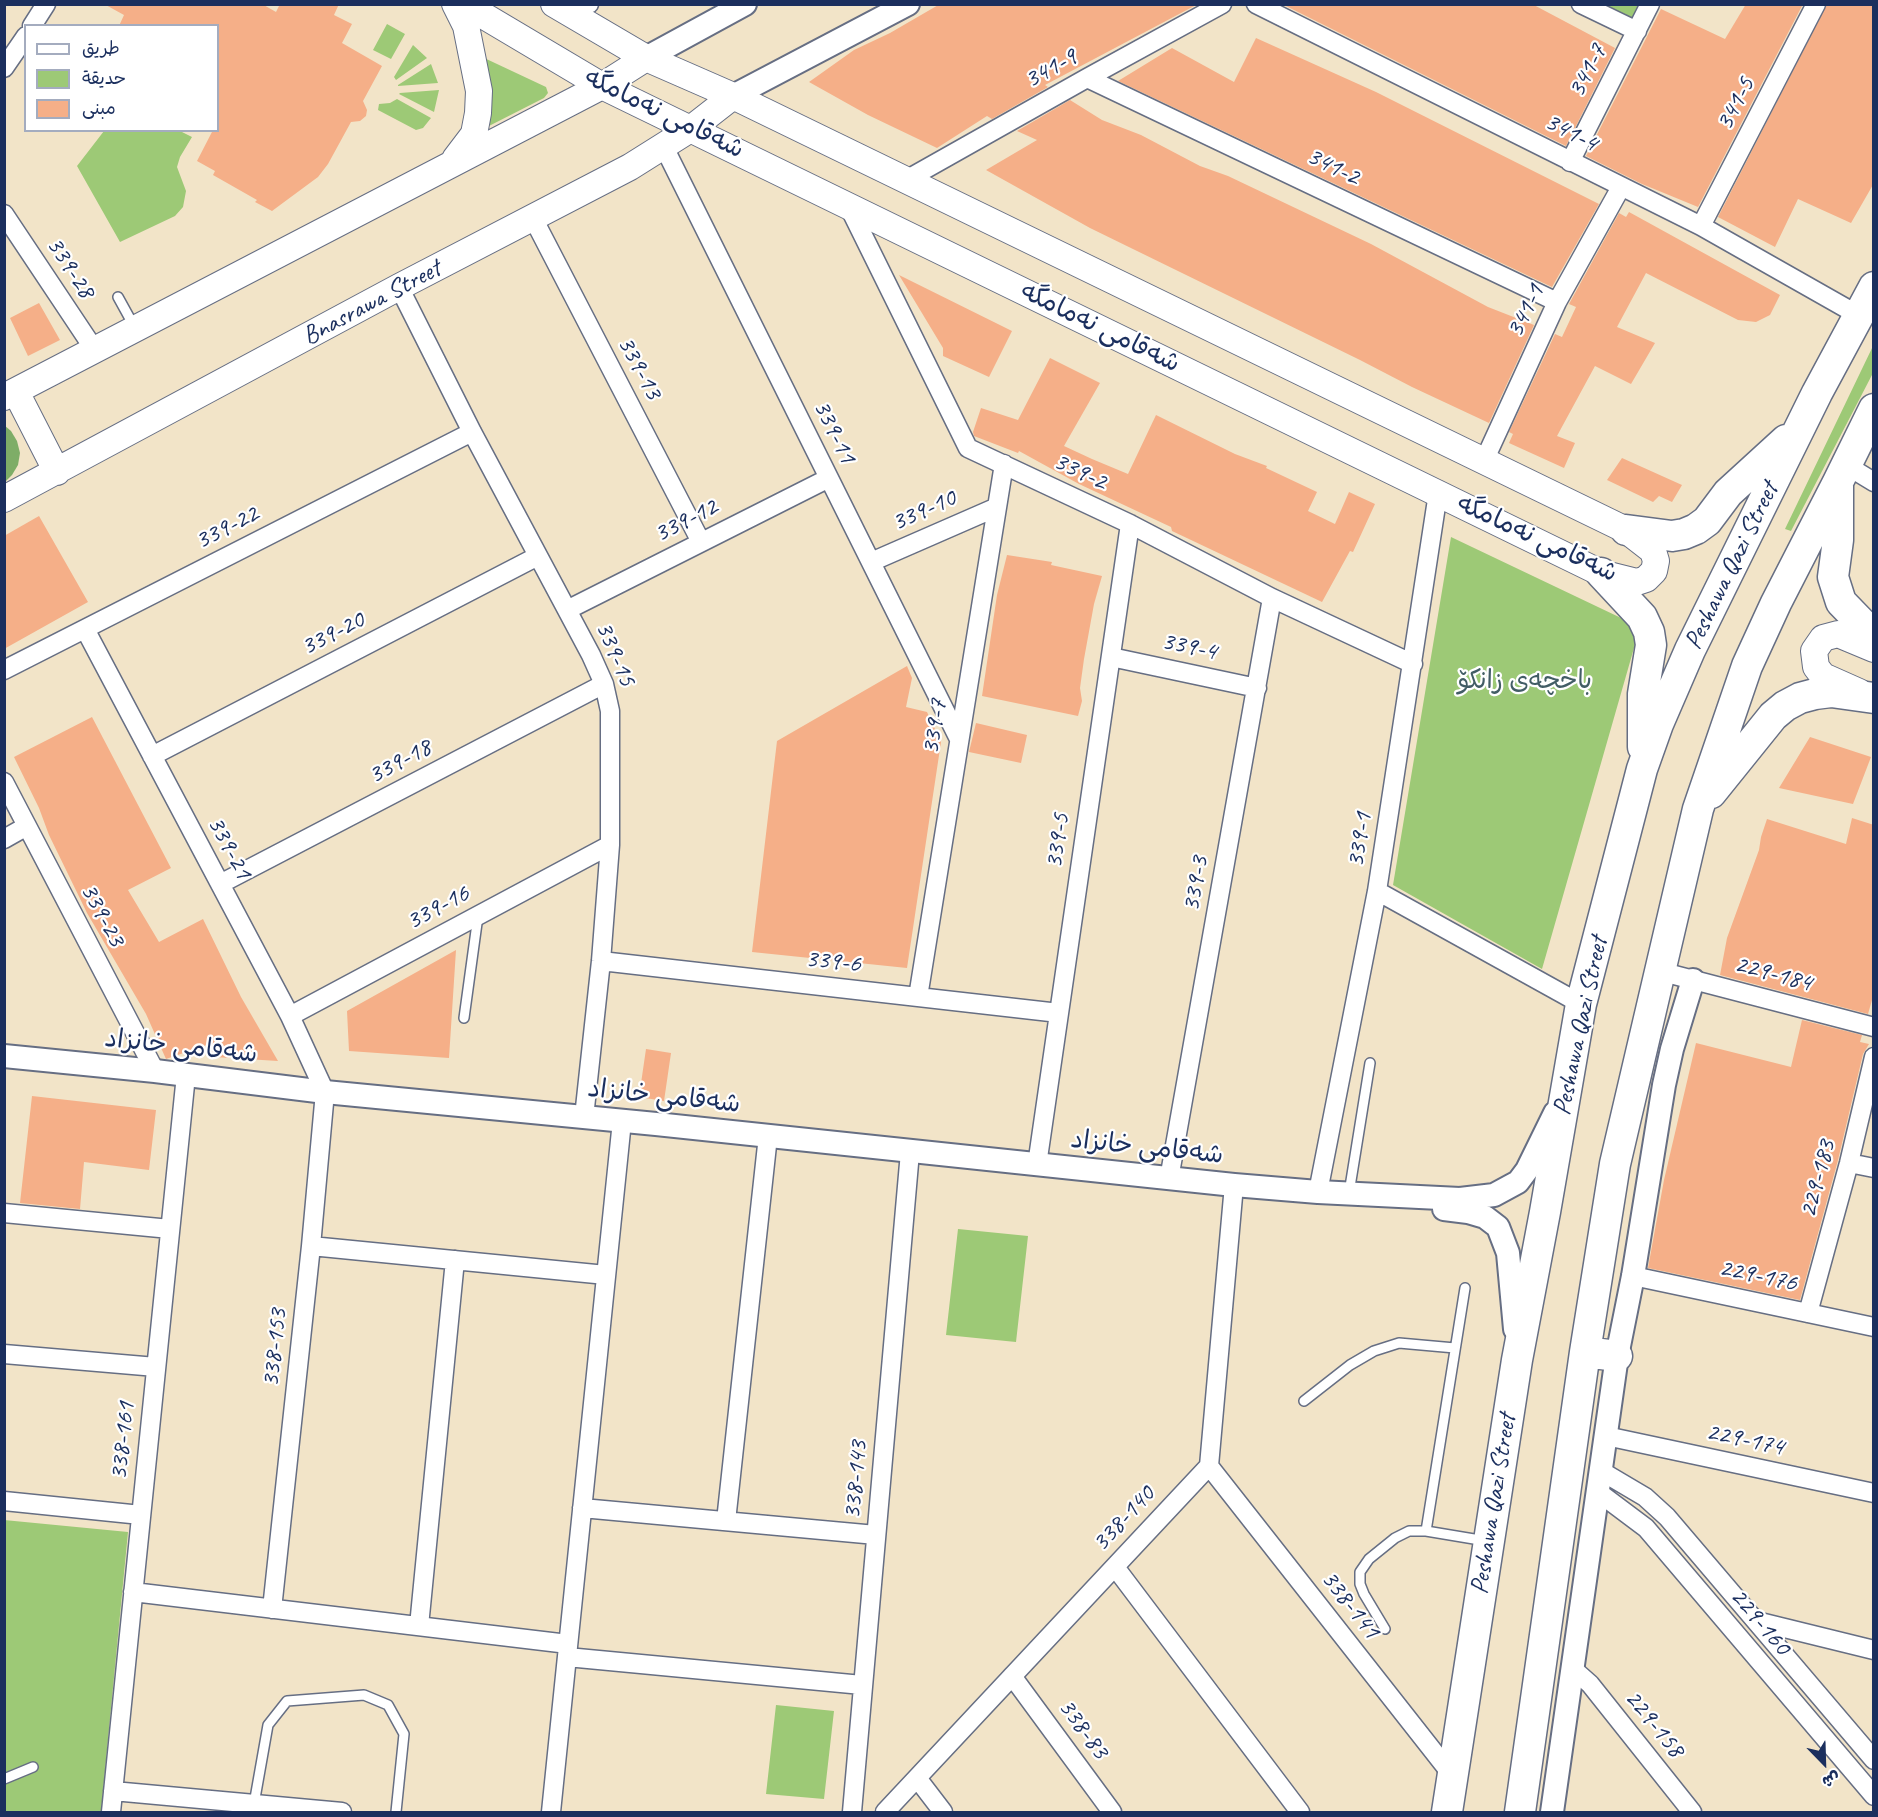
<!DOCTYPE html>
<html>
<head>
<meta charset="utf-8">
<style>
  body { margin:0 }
  #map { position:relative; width:1878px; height:1817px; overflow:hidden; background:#f2e4c8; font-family:Caveat,"Playpen Sans Arabic",sans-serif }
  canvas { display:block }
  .frame { position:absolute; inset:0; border:6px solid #1b2f5e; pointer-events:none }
  .legend { position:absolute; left:24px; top:24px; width:195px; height:108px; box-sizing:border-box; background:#fff; border:2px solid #a4acbf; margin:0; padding:8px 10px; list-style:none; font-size:18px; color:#1b2f5e }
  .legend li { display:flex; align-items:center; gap:12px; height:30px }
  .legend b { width:30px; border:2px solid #a4acbf }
  .north { position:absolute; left:1794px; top:1733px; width:60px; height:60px; -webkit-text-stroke:4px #fff; paint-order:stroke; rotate:157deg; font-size:16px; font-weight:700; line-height:24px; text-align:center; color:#1b2f5e }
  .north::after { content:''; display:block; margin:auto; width:21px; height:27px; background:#1b2f5e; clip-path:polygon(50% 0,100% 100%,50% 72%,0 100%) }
</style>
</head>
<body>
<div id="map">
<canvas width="1878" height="1817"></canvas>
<div class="frame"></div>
<ul class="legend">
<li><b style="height:8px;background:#fff"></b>طريق</li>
<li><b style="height:16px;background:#9dc976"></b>حديقة</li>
<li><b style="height:16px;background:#f5af88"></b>مبنى</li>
</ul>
<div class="north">ش</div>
</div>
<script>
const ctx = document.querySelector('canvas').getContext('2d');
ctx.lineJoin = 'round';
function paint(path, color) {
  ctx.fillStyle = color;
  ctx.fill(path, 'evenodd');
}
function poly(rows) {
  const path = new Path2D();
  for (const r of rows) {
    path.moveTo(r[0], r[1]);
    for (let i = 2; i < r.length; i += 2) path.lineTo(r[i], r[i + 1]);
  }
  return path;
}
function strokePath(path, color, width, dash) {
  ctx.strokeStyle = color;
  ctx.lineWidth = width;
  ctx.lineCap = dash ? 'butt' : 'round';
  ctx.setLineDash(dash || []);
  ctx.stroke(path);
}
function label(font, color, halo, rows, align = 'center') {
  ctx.font = font + ' Caveat,"Playpen Sans Arabic",sans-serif';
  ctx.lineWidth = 4.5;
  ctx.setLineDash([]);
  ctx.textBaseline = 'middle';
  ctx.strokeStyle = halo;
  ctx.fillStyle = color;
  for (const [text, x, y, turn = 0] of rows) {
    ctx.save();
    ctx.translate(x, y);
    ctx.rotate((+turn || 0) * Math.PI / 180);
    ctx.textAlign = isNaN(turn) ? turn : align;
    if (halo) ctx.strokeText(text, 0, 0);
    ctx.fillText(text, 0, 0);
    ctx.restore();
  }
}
paint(poly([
  [1594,5,1638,5,1630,22],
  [387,24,405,34,391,59,373,50],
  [413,45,427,58,396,80,394,77],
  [480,56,546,87,548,93,544,98,487,127],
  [431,64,438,83,398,86,398,85],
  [439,90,434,112,399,94,400,93],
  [397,99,431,118,423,128,416,130,378,110,379,104,390,103],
  [104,131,180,131,192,137,180,157,177,167,186,191,183,207,175,216,120,242,77,166],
  [1873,346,1873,373,1791,531,1785,529],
  [1451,537,1640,627,1542,969,1393,885],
  [958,1229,1028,1236,1016,1342,946,1335],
  [4,1520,128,1532,101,1812,5,1812],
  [776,1705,834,1711,824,1799,766,1794]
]), '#9dc976');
paint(poly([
  [4,425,11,431,17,441,20,453,18,465,12,475,5,482]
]), '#7ead67');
paint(poly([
  [104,4,262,4,276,12,280,4,339,4,334,15,352,24,342,43,382,66,363,101,367,110,366,116,360,121,351,122,328,164,318,177,272,211,255,202,257,200,213,175,215,171,197,161,213,130,218,130,218,26,119,26,124,15],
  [940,4,1198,4,1045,85,1048,87,992,119,987,116,937,148,868,115,809,82,854,50,890,33],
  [1282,4,1532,4,1615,48,1566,146],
  [1746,4,1803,4,1698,207,1642,184,1586,156,1661,9,1725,39],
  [1827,4,1874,4,1874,183,1851,223,1798,199,1775,247,1718,217],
  [1256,38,1376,92,1599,204,1552,287,1118,81,1172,48,1234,82],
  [1070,100,1102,120,1141,135,1200,166,1228,176,1371,244,1488,307,1534,325,1489,423,1412,387,1360,360,1090,228,986,170,1037,140,1017,131],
  [1629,212,1780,295,1770,315,1756,322,1738,320,1646,273,1617,327,1655,343,1631,384,1595,366,1557,436,1575,443,1564,468,1509,443,1513,434,1509,432,1555,334,1562,337,1576,307,1569,304,1619,213,1626,217],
  [899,275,1012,331,989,377,943,356,943,348],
  [39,303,60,340,28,356,10,318],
  [1050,358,1100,383,1064,446,1092,459,1128,474,1156,415,1235,454,1267,466,1266,468,1317,492,1308,511,1335,524,1349,492,1375,504,1353,552,1350,551,1322,602,1172,531,1171,527,1079,484,1019,451,1018,453,974,436,973,432,981,408,1018,420],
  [1622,458,1682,485,1672,502,1659,496,1653,502,1607,480],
  [39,516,88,602,4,649,4,536],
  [1007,555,1052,562,1051,565,1102,576,1094,604,1084,659,1080,688,1082,701,1078,716,982,696,997,595],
  [907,666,912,678,906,707,927,712,941,742,907,968,752,952,777,741],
  [92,717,171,868,128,890,159,942,203,919,241,997,278,1061,214,1057,207,1045,166,1059,146,1014,87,913,49,835,39,808,14,757],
  [976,723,1027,735,1021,763,969,752],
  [1810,737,1871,757,1853,804,1779,788],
  [1852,818,1874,825,1874,993,1868,1014,1720,975,1727,938,1759,850,1761,837,1767,819,1846,844],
  [456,950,449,1058,349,1051,347,1011],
  [1802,1020,1862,1035,1860,1042,1869,1044,1863,1054,1838,1160,1800,1300,1648,1268,1664,1180,1696,1043,1791,1067],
  [646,1049,671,1053,664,1101,639,1097],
  [32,1096,156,1110,149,1170,84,1162,80,1209,20,1203]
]), '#f5af88');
const service = poly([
  [118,297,134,326],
  [464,1018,478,916],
  [1349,1193,1370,1063],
  [1304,1401,1350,1365,1374,1351,1399,1343,1455,1348],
  [1426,1531,1465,1288],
  [1385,1629,1364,1594,1360,1584,1360,1572,1369,1559,1395,1538,1409,1531,1426,1531,1486,1541],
  [4,1779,33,1767],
  [254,1804,268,1725,287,1701,364,1695,388,1705,404,1734,396,1812]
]);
const minor = poly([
  [1256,4,1701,226,1858,315],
  [1581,4,1637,31],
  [564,10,589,4],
  [32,26,46,4],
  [4,68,26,36],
  [1087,78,1557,302],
  [664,147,959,739],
  [1570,162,1650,4],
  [906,180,1087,78,1222,4],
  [848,205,968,448,1130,524,1272,598,1413,664],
  [4,214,94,349],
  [533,218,701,542],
  [1701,226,1816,4],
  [399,287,472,432,591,655,604,684,610,711,610,845,601,961,584,1117],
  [1484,461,1557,302,1621,187],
  [1846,465,1874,482],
  [871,562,997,507],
  [567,610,829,478],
  [85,629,290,1016,325,1092,311,1246,272,1609],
  [1111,657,1257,688],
  [4,670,472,432],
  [152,756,538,556],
  [4,782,155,1071],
  [4,839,27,826],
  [220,884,604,684],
  [1377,891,1581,1004],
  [601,961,1059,1013],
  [1659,971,1874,1027],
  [918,997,1004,464],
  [290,1016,610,845],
  [1849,1163,1874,1168],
  [1037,1165,1130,524],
  [1169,1179,1272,598],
  [1318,1192,1377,891,1438,493],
  [4,1213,170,1229],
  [311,1246,606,1275],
  [1633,1276,1874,1327],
  [1808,1313,1849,1163,1874,1057],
  [4,1354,156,1367],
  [1606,1436,1874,1493],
  [1209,1466,1452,1775],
  [1601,1471,1645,1497,1667,1517,1874,1760],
  [1598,1492,1646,1528,1874,1796],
  [4,1501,141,1515],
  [582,1508,876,1535],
  [726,1521,768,1136],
  [1115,1567,1300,1812],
  [133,1592,568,1644],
  [1756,1621,1874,1650],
  [419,1626,455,1260],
  [567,1657,862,1685],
  [1573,1669,1590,1684,1692,1812],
  [1012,1676,1112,1812],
  [917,1778,943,1812],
  [113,1791,342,1812],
  [111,1812,186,1075],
  [551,1812,622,1121],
  [852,1812,910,1152],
  [885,1812,1209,1466,1234,1185]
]);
const tertiary = poly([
  [646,58,745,4],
  [733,96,908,4],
  [4,1056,155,1071,325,1092,656,1124,1234,1185,1318,1192,1460,1199,1494,1195,1518,1182,1527,1170,1555,1113],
  [1444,1209,1468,1212,1485,1217,1498,1227,1508,1253,1515,1329],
  [1552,1812,1617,1356,1633,1276,1664,1085,1672,1049,1693,980]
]);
const secondary = poly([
  [455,4,466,26,479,91,478,113,474,134,455,159],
  [464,4,602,86,1601,573,1637,582,1646,579,1654,571,1656,561,1653,551,1626,530,733,96,646,58,554,4],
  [16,392,57,472],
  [4,397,602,86,646,58],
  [4,499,399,287,630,167,692,128,733,96],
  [1859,692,1823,676,1816,667,1814,651,1823,638,1838,634,1874,649]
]);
const trunk = poly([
  [1838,486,1838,540,1833,577,1841,602,1874,636],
  [1626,530,1672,536,1684,534,1696,529,1707,521,1728,493,1786,440],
  [1601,573,1642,617,1649,632,1651,645,1643,694,1643,747],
  [1711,793,1773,716,1785,706,1800,698,1815,694,1831,692,1874,698],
  [1585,1352,1617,1356],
  [1447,1812,1517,1360,1545,1212,1581,1004,1642,769,1658,724,1690,650,1817,393,1874,287],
  [1520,1812,1585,1352,1615,1164,1698,809,1747,666,1776,603,1838,482,1874,409]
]);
strokePath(service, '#666e83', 12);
strokePath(minor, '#666e83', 21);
strokePath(tertiary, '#666e83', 26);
strokePath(secondary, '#666e83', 28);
strokePath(trunk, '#666e83', 33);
strokePath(service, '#fff', 9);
strokePath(minor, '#fff', 18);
strokePath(tertiary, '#fff', 22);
strokePath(secondary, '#fff', 26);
strokePath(trunk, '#fff', 30);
label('26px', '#1b2f5e', '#fff', [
  ["341-9",1051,69,-29],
  ["341-7",1588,71,-63],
  ["341-5",1736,104,-63],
  ["شەقامی نەمامگە",664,114,26],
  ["341-4",1571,133,27],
  ["341-2",1333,167,26],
  ["339-28",70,268,57],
  ["Bnasrawa Street",372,303,-28],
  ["341-1",1526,311,-64],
  ["شەقامی نەمامگە",1100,328,26],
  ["339-13",639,368,62],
  ["339-11",834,432,64],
  ["339-2",1080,472,25],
  ["339-10",924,511,-24],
  ["339-12",686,521,-27],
  ["339-22",227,528,-27],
  ["شەقامی نەمامگە",1537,539,25],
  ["Peshawa Qazi Street",1732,566,-64],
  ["339-20",333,634,-27],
  ["339-4",1189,647,12],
  ["339-15",615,654,67],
  ["339-7",935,727,-81],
  ["339-18",400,762,-28],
  ["339-1",1360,840,-81],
  ["339-5",1058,841,-82],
  ["339-21",229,848,62],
  ["339-3",1196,884,-80],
  ["339-16",438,908,-28],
  ["339-23",102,915,62],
  ["339-6",833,962,6],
  ["229-184",1773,974,15],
  ["Peshawa Qazi Street",1581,1026,-78],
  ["شەقامی خانزاد",181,1047,6],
  ["شەقامی خانزاد",664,1097,6],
  ["شەقامی خانزاد",1147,1148,6],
  ["229-183",1818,1179,-75],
  ["229-176",1758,1276,12],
  ["338-153",275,1348,-84],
  ["229-174",1745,1440,12],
  ["338-161",123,1441,-84],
  ["338-143",856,1480,-85],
  ["Peshawa Qazi Street",1494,1504,-81],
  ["338-140",1124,1519,-47],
  ["338-141",1350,1605,52],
  ["229-160",1760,1622,50],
  ["229-158",1654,1724,51],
  ["338-83",1083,1729,54]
]);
label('26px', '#425d65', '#fff', [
  ["باخچەی زانکۆ",1525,681]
]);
</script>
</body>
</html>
